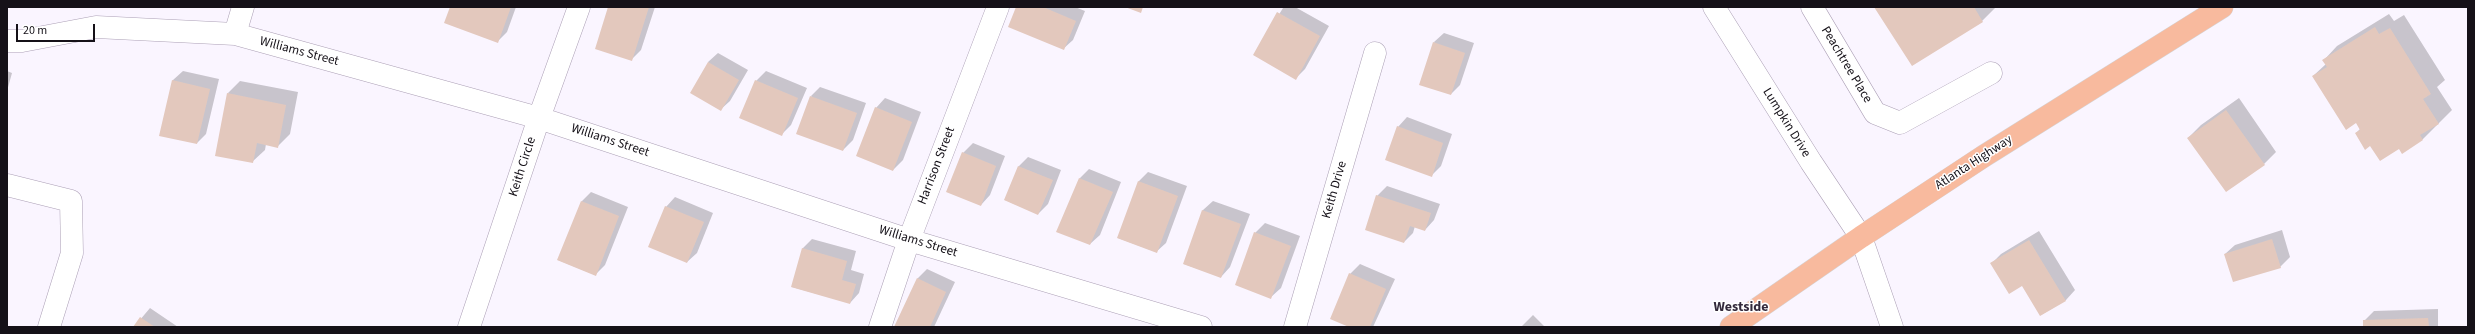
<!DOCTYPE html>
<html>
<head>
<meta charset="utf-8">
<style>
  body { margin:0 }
  #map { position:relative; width:2475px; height:334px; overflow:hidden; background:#faf5ff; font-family:"Source Sans 3",sans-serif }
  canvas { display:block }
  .frame { position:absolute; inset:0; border:8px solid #151118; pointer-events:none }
  .scale { position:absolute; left:16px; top:24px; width:79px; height:18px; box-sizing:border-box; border:2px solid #151118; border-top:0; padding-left:5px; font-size:12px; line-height:14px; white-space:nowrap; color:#151118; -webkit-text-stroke:3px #fff; paint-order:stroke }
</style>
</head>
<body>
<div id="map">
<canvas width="2475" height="334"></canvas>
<div class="frame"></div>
<div class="scale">20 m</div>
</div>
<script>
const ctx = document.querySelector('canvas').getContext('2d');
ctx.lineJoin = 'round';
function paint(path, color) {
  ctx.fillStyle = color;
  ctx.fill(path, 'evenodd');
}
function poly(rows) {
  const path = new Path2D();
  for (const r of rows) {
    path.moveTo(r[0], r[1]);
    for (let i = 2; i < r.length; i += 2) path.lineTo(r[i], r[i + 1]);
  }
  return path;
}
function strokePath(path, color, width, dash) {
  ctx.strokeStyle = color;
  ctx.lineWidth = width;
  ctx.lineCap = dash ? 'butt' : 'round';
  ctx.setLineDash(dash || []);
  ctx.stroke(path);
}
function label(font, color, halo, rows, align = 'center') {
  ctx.font = font + ' "Source Sans 3",sans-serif';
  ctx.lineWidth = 3;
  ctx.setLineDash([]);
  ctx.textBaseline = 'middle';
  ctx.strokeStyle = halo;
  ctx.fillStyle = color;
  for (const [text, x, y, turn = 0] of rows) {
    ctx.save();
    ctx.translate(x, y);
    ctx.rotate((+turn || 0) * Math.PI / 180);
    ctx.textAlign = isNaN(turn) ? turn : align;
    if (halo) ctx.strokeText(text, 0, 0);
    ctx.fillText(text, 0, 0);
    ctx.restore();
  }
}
paint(poly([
  [451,7,516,7,507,32,498,41],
  [609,7,655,7,641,50,631,60],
  [1017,7,1075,7,1085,11,1073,40,1063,49],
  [1281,7,1295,7,1329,26,1305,69,1296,78,1254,55,1283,8],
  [1876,7,1996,7,1982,21,1912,65],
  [2389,14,2394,21,2404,15,2445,80,2437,87,2452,110,2423,139,2399,148,2371,145,2356,133,2360,129,2357,122,2313,76,2326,64,2324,60,2337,46],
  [1444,33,1474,43,1460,85,1451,94,1434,42],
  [718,53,748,70,730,101,720,110,708,62],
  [7,71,12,73,7,91],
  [183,71,219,79,206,134,197,143,160,135,173,80],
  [766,71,807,88,791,125,782,134,756,81],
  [240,81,298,92,290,134,278,146,266,144,265,150,252,162,228,93],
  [820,87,866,103,853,140,843,150,811,96],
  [885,98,921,112,903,160,893,170,876,108],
  [2239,98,2276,152,2264,164,2188,138,2201,125],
  [1407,117,1452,134,1441,166,1431,176,1398,127],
  [973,143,1005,156,990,195,981,205,963,153],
  [1028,157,1061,170,1048,204,1038,214,1005,200,1019,166],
  [1089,169,1121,182,1100,235,1090,244,1058,231,1080,178],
  [1148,172,1187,186,1166,243,1156,252,1118,238,1139,181],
  [1387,186,1440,204,1434,220,1425,230,1415,226,1413,233,1404,242,1377,196],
  [591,192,628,207,605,265,595,275,558,260,582,201],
  [675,197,713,213,697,253,687,262,666,207],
  [1213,201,1250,214,1230,267,1221,277,1184,264,1203,210],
  [1265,223,1300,236,1281,288,1271,297,1255,233],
  [2282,230,2290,257,2280,267,2225,254,2235,245],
  [2039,231,2075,290,2066,300,2041,315,2022,285,1992,263,2001,254],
  [812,239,856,251,851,270,864,274,859,293,850,303,792,287,803,248],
  [1360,264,1395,279,1373,327,1351,327,1350,274],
  [927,269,955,282,934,327,895,327,918,278],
  [150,308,178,327,134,327],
  [2438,309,2438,327,2364,327,2364,321,2374,311],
  [1533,315,1545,327,1521,327]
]), '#0003');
paint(poly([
  [450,7,511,7,498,43,444,23],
  [608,7,649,7,632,61,595,49],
  [1016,7,1043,7,1076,21,1064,50,1008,27],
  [1125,7,1143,7,1141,13],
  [1874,7,1974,7,1983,22,1912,66],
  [1277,12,1320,36,1296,80,1253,55],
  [2375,27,2379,34,2390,28,2431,94,2423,99,2439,124,2420,135,2423,140,2402,154,2399,149,2380,161,2370,146,2365,150,2355,133,2360,130,2356,123,2346,130,2312,76,2327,67,2322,60],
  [1433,42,1465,53,1451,95,1419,85],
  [708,62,739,80,721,111,690,93],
  [172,80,210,89,197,144,159,136],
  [755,80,798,98,782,136,739,118],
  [227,93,286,105,278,148,257,143,253,163,215,156],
  [810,96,857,113,843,151,796,134],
  [875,107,912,122,893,171,856,156],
  [2226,110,2265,165,2226,192,2187,138],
  [1397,126,1443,143,1432,177,1385,160],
  [962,152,996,166,981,206,946,192],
  [1018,166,1053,180,1038,215,1004,200],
  [1079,178,1113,192,1090,245,1056,232],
  [1138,181,1178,196,1157,253,1117,238],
  [1376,195,1431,213,1425,231,1410,226,1404,243,1365,230],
  [581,201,619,216,596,276,557,260],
  [665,206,704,222,687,263,648,247],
  [1202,210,1241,224,1221,278,1183,264],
  [1254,232,1291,246,1271,299,1235,285],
  [2272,239,2281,268,2233,282,2224,254],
  [2029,240,2066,301,2040,316,2022,286,2009,294,1990,263],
  [802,248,847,261,842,280,856,284,850,304,791,287],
  [1349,273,1386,289,1370,327,1349,327,1330,319],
  [917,278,946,292,930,327,894,327],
  [140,317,155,327,133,327],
  [2428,318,2429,327,2363,327,2363,320]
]), '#e3c8bd');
const minor = poly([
  [1714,7,1811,162,1861,237,1892,327],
  [1812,7,1875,113,1900,123,1991,73],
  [235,34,243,7],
  [7,41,22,41,96,27,235,34,539,118,909,240,1201,327],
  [7,185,71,201,72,253,49,327],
  [469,327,539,118,579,7],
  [880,327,909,240,998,7],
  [1295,327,1375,53]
]);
const major = poly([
  [1731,327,1861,237,1984,156,2222,7]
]);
strokePath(minor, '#aca0b6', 23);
strokePath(major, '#d5d4d5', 23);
strokePath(minor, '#fff', 22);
strokePath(major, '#f8ba9e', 22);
label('13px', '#151118', '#fff', [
  ["Williams Street",299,52,15],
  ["Peachtree Place",1846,65,59],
  ["Lumpkin Drive",1786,123,58],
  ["Williams Street",610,141,18],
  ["Atlanta Highway",1974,163,-33],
  ["Harrison Street",937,166,-69],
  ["Keith Circle",523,167,-72],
  ["Keith Drive",1335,190,-74],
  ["Williams Street",918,242,17]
]);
label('bold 14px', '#342a3c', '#fff', [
  ["Westside",1741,308]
]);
</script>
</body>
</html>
